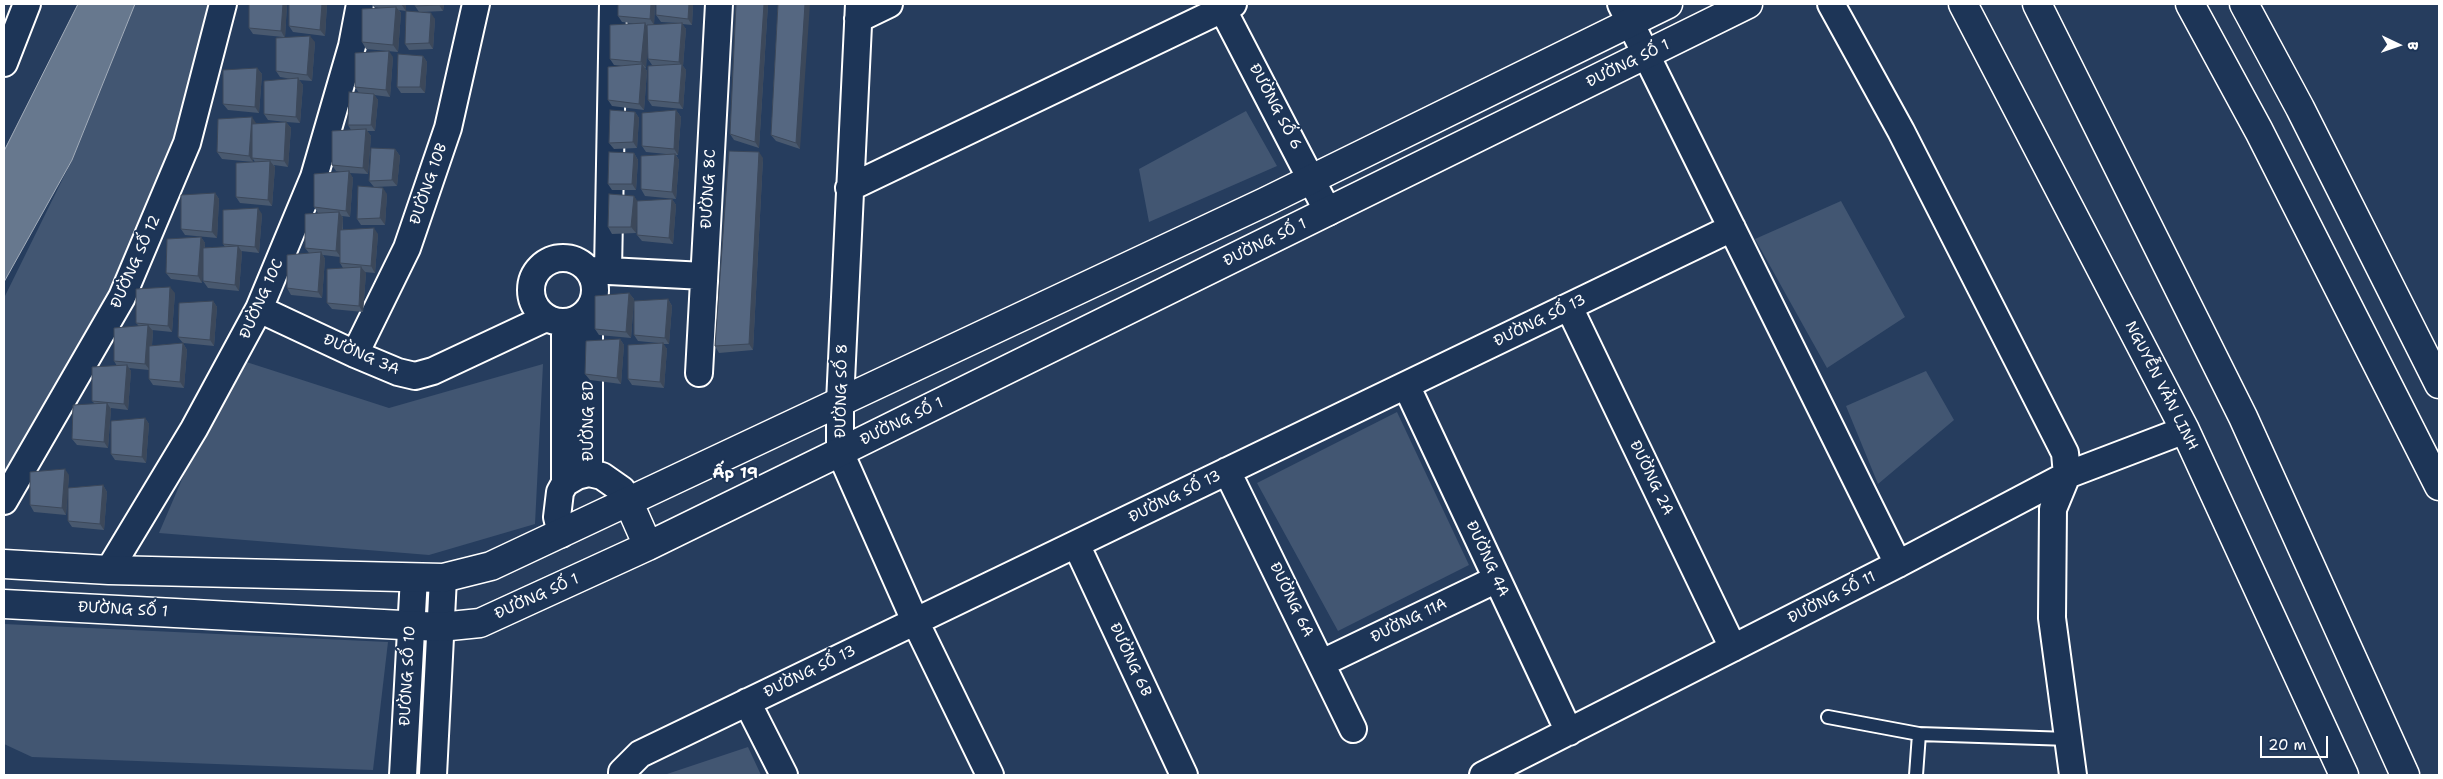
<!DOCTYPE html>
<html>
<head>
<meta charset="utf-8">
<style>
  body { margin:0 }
  #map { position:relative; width:2443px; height:779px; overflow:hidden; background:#263d5e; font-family:"Shantell Sans",sans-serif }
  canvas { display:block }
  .frame { position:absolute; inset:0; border:5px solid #fff; pointer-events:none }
  .north { position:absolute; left:2373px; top:20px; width:50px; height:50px; -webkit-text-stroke:4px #1d3557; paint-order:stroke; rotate:93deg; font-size:14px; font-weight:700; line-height:20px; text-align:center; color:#fff }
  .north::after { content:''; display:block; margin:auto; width:18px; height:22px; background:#fff; clip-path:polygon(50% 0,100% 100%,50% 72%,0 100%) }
  .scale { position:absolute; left:2260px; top:736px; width:68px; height:22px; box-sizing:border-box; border:2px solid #fff; border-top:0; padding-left:6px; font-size:15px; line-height:18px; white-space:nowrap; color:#fff; -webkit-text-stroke:4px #1d3557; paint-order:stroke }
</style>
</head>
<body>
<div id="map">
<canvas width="2443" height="779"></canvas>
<div class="frame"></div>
<div class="north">B</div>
<div class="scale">20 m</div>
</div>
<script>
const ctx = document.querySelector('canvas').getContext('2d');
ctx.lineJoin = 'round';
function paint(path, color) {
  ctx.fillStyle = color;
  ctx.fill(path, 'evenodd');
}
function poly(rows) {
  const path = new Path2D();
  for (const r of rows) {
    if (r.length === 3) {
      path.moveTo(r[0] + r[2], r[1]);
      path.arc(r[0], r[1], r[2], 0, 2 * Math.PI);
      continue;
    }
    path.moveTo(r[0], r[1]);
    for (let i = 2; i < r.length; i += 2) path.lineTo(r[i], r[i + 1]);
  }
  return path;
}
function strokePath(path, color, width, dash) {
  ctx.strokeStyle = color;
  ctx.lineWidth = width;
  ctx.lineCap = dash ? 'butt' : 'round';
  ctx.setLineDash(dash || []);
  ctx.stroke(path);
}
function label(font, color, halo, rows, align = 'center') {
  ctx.font = font + ' "Shantell Sans",sans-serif';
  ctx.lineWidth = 4;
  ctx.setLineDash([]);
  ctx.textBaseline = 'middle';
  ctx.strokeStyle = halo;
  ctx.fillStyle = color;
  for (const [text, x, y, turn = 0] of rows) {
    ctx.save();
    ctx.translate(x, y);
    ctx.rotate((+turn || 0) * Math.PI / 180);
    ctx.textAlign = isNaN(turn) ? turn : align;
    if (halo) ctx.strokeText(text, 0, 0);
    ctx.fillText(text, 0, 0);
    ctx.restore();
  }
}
paint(poly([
  [135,4,223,4,187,143,4,501,4,298,72,160],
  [1246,111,1277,166,1149,222,1139,169],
  [1841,201,1905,317,1827,368,1755,239],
  [234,358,389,408,543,364,535,524,429,555,159,533],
  [1926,371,1954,420,1878,484,1846,406],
  [1397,412,1469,565,1338,631,1257,483],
  [4,624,388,642,373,770,32,757,4,744],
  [748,747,761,775,664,775]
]), '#425672');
const water = poly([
  [78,4,135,4,72,160,4,282,4,151,78,4]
]);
paint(water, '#67788e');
strokePath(water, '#a4aebb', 1);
const service = poly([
  [1828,717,1919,734],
  [1916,775,1919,734,2069,739]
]);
const minor = poly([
  [859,4,840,402,840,452,915,621,990,775],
  [1220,4,1328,212],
  [1621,4,1898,564],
  [1831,4,1901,131,2065,453,2067,475,2053,509,2052,618,2073,775],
  [858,19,889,4],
  [4,63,27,4],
  [849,188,1233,4],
  [563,290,32],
  [590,270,704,276],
  [608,271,613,4],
  [1569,307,1733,648],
  [259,309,355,354,398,372,415,376,433,371,546,318],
  [589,310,589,473],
  [355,354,407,248,448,128,476,4],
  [699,373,719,4],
  [1406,385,1569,732],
  [1227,471,1353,729],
  [565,483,565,323],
  [4,501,122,297,187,143,223,4],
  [561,534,557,517,560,492,565,483,577,476,589,473,602,476,622,490,629,503],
  [1076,544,1184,775],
  [109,570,194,429,259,309,314,177,352,46,360,4],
  [1322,663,1497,579],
  [747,702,784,775],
  [403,775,414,577],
  [433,775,443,578],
  [622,775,622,772,640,754,1732,228],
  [1483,775,1898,564,2067,475,2185,430]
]);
const tertiary = poly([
  [629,503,648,546],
  [4,564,109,570,443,578,491,566,1265,202,1668,4],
  [4,604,440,627,480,623,648,546,840,452,1748,4]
]);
const primary = poly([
  [1963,4,2185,430,2344,775],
  [2244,4,2300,108,2439,384]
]);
const trunk = poly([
  [2037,4,2243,417,2405,775],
  [2190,4,2259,131,2439,486]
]);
strokePath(service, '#fff', 16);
strokePath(minor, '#fff', 30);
strokePath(tertiary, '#fff', 31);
strokePath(primary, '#fff', 31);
strokePath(trunk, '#fff', 31);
strokePath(service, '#1d3557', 12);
strokePath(minor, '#1d3557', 26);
strokePath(tertiary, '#1d3557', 28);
strokePath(primary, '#1d3557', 28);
strokePath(trunk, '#1d3557', 28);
paint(poly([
  [287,4,285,37,315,42,312,81,299,80,303,85,300,123,286,122,291,128,288,167,274,165,275,167,272,206,240,203,236,197,255,162,253,159,253,162,222,159,217,152,256,123,256,124,286,122,268,120,264,114,292,79,280,77,276,71,283,37,253,34,249,28],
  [327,4,325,36,293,32,289,26],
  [371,4,406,4,406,11,399,10,401,13,398,52,366,49,362,42,379,8,374,7],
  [444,4,443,11,421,12,435,19,433,49,409,50,405,44,419,12,415,6],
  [655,4,654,25,678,23,661,22,656,15,693,4,692,25,682,24,686,29,683,66,686,70,683,109,652,106,648,100,657,66,652,65,648,59,647,46,646,68,645,68,647,71,644,110,612,106,608,100,623,66,614,65,610,59,637,24,622,22,618,16],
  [736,4,768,4,759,148,734,140,730,134],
  [778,4,800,149,776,141,771,135],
  [423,56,427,62,425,93,401,93,397,87],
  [393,57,390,97,374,95,378,100,375,131,367,131,371,136,368,174,349,173,353,178,350,217,342,216,343,218,343,230,378,234,375,273,364,272,366,273,363,312,332,309,327,303,343,268,340,263,340,257,323,255,325,259,322,298,291,295,287,288,309,253,305,248,318,213,314,207,343,172,336,171,332,165,351,130,348,125,359,93,355,87],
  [257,68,262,74,259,113,228,110,223,104],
  [676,110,681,117,678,155,676,155,679,160,676,199,645,196,641,189,666,154,646,152,642,146],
  [635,112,639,118,637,148,614,149,609,143],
  [395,149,400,156,397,186,374,187,369,181],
  [634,153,638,160,636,190,612,190,608,184],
  [763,158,753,350,719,353,715,346],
  [215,193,219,199,217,238,185,235,181,229],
  [387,194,385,225,361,225,357,219],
  [634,196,637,202,672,199,676,205,673,244,642,241,637,235,637,209,636,233,612,234,608,227],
  [262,214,259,253,241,251,242,252,239,291,208,288,203,281,203,269,202,283,171,279,166,273,201,237,205,243,205,248,225,247,223,244],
  [175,293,172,332,152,330,153,331,152,346,183,343,187,350,184,388,153,385,149,379,149,370,129,368,131,371,128,410,111,408,111,409,108,448,77,445,72,439,95,404,92,401,117,366,114,361,139,326,136,323],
  [629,293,634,299,631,338,599,335,595,329],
  [668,299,672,306,669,344,663,344,667,349,664,388,632,385,628,379,658,343,638,341,634,335],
  [213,301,217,307,214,346,183,343,178,337],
  [620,339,624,345,621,384,590,380,585,374],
  [145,418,149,424,146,463,115,460,111,454],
  [69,475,66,515,34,512,30,505],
  [103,485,107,492,104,530,72,527,68,521]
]), '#49596f');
paint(poly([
  [283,4,287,4,285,38,281,31],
  [322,4,327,4,325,36,320,30],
  [401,4,406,4,406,11],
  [439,4,444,4,443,11,439,5],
  [651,4,655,4,654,25,650,19],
  [689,4,693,4,692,25,688,19],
  [764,4,768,4,759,148,755,142],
  [805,4,810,4,800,149,796,143],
  [396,7,401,13,398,52,393,45],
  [431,13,435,19,433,49,429,43],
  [645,23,649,29,646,68,641,62],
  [682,23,686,29,683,66,686,70,683,109,679,103,682,67,679,62],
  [310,36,315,42,312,81,307,75],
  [389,51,393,57,390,97,386,90],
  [423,56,427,62,425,93,420,87],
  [642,64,647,71,644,110,639,104],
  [257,68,262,74,259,113,255,107],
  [298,78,303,85,300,123,296,117],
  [374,94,378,100,375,131,371,125],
  [676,110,681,117,678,155,674,149],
  [635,112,639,118,637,148,633,142],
  [252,117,256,123,253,158,252,158,253,159,253,162,249,156],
  [286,122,291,128,288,167,284,161],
  [366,129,371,136,368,174,363,168],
  [395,149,400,156,397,186,392,180],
  [759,152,763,158,753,350,749,344],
  [634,153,638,160,636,190,632,184],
  [675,154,679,160,676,199,672,192],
  [270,161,275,167,272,206,268,200],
  [349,171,353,178,350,217,346,211],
  [383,188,387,194,385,225,380,218],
  [215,193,219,199,217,238,212,232],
  [634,196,638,202,636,233,631,227],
  [672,199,676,205,673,244,669,238],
  [258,208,262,214,259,253,255,247],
  [339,212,343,218,341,257,336,251],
  [374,228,378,234,375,273,371,266],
  [201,237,205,243,202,283,198,276],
  [238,246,242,252,239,291,235,285],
  [321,252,325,259,322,298,318,292],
  [361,267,366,273,363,312,359,306],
  [170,287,175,293,172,332,168,326],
  [629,293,634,299,631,338,626,332],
  [668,299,672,306,669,344,665,338],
  [213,301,217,307,214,346,210,340],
  [148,325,153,331,150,370,145,364],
  [620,339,624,345,621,384,617,378],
  [183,343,187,350,184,388,180,382],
  [663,343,667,349,664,388,660,382],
  [127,365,131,371,128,410,124,404],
  [107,403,111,409,108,448,104,442],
  [145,418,149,424,146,463,142,457],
  [65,469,69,475,66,515,62,508],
  [103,485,107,492,104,530,100,524]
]), '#3c485a');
const building = poly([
  [249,4,283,4,281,31,249,28,249,4],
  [289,4,322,4,320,30,289,26,289,4],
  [415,4,439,4,439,5,415,6,415,4],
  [618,4,651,4,650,19,618,16,618,4],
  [656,4,689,4,688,19,656,15,656,4],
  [736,4,764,4,755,142,730,134,736,4],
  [778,4,805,4,796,143,771,135,778,4],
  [396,7,393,45,362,42,362,9,396,7],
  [406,11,431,13,429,43,405,44,406,11],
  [645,23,641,62,610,59,610,25,645,23],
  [682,23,679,62,648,59,647,25,682,23],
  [310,36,307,75,276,71,276,38,310,36],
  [389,51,386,90,355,87,355,53,389,51],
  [398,54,423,56,420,87,397,87,398,54],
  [642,64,639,104,608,100,608,67,642,64],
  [682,64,679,103,648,100,648,66,682,64],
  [257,68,255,107,223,104,223,70,257,68],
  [298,78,296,117,264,114,264,81,298,78],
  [349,92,374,94,371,125,348,125,349,92],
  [610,110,635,112,633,142,609,143,610,110],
  [676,110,674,149,642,146,642,113,676,110],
  [252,117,249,156,217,152,218,119,252,117],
  [286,122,284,161,252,158,252,124,286,122],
  [366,129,363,168,332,165,332,131,366,129],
  [371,148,395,149,392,180,369,181,371,148],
  [729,151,759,152,749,344,715,346,729,151],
  [609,152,634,153,632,184,608,184,609,152],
  [675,154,672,192,641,189,641,156,675,154],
  [270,161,268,200,236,197,236,163,270,161],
  [349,171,346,211,314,207,314,174,349,171],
  [358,186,383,188,380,218,357,219,358,186],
  [215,193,212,232,181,229,181,195,215,193],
  [609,194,634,196,631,227,608,227,609,194],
  [672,199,669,238,637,235,637,201,672,199],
  [258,208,255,247,223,244,223,210,258,208],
  [339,212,336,251,305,248,305,214,339,212],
  [374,228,371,266,340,263,340,230,374,228],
  [201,237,198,276,166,273,167,239,201,237],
  [238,246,235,285,203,281,203,248,238,246],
  [321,252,318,292,287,288,287,255,321,252],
  [361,267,359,306,327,303,327,269,361,267],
  [170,287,168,326,136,323,136,289,170,287],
  [629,293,626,332,595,329,595,296,629,293],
  [668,299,665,338,634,335,634,301,668,299],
  [213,301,210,340,178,337,179,303,213,301],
  [148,325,145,364,114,361,114,328,148,325],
  [620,339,617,378,585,374,586,341,620,339],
  [183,343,180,382,149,379,149,346,183,343],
  [663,343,660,382,628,379,628,345,663,343],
  [127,365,124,404,92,401,92,367,127,365],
  [107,403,104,442,72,439,73,405,107,403],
  [145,418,142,457,111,454,111,421,145,418],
  [65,469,62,508,30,505,30,472,65,469],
  [103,485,100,524,68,521,68,488,103,485]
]);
paint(building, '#556781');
strokePath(building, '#3c485a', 1);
label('15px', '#fff', '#1d3557', [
  ["ĐƯỜNG SỐ 1",1628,64,-26],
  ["ĐƯỜNG SỐ 6",1275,107,62],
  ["ĐƯỜNG 10B",429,184,-71],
  ["ĐƯỜNG 8C",709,189,-87],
  ["ĐƯỜNG SỐ 1",1265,243,-26],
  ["ĐƯỜNG SỐ 12",136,262,-66],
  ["ĐƯỜNG 10C",262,299,-66],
  ["ĐƯỜNG SỐ 13",1540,321,-26],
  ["ĐƯỜNG 3A",361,355,23],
  ["NGUYỄN VĂN LINH",2161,386,63],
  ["ĐƯỜNG SỐ 8",842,391,-89],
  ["ĐƯỜNG 8D",589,421,-90],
  ["ĐƯỜNG SỐ 1",902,422,-26],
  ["ĐƯỜNG 2A",1651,478,64],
  ["ĐƯỜNG SỐ 13",1175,497,-26],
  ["ĐƯỜNG 4A",1487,559,65],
  ["ĐƯỜNG SỐ 1",537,597,-24],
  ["ĐƯỜNG SỐ 11",1832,598,-27],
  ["ĐƯỜNG 6A",1291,600,64],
  ["ĐƯỜNG SỐ 1",123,610,3],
  ["ĐƯỜNG 11A",1409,621,-26],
  ["ĐƯỜNG 6B",1130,660,65],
  ["ĐƯỜNG SỐ 13",810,672,-26],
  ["ĐƯỜNG SỐ 10",408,676,-87]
]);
label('bold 16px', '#fff', '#1d3557', [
  ["Ấp 19",735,474]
]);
</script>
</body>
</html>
